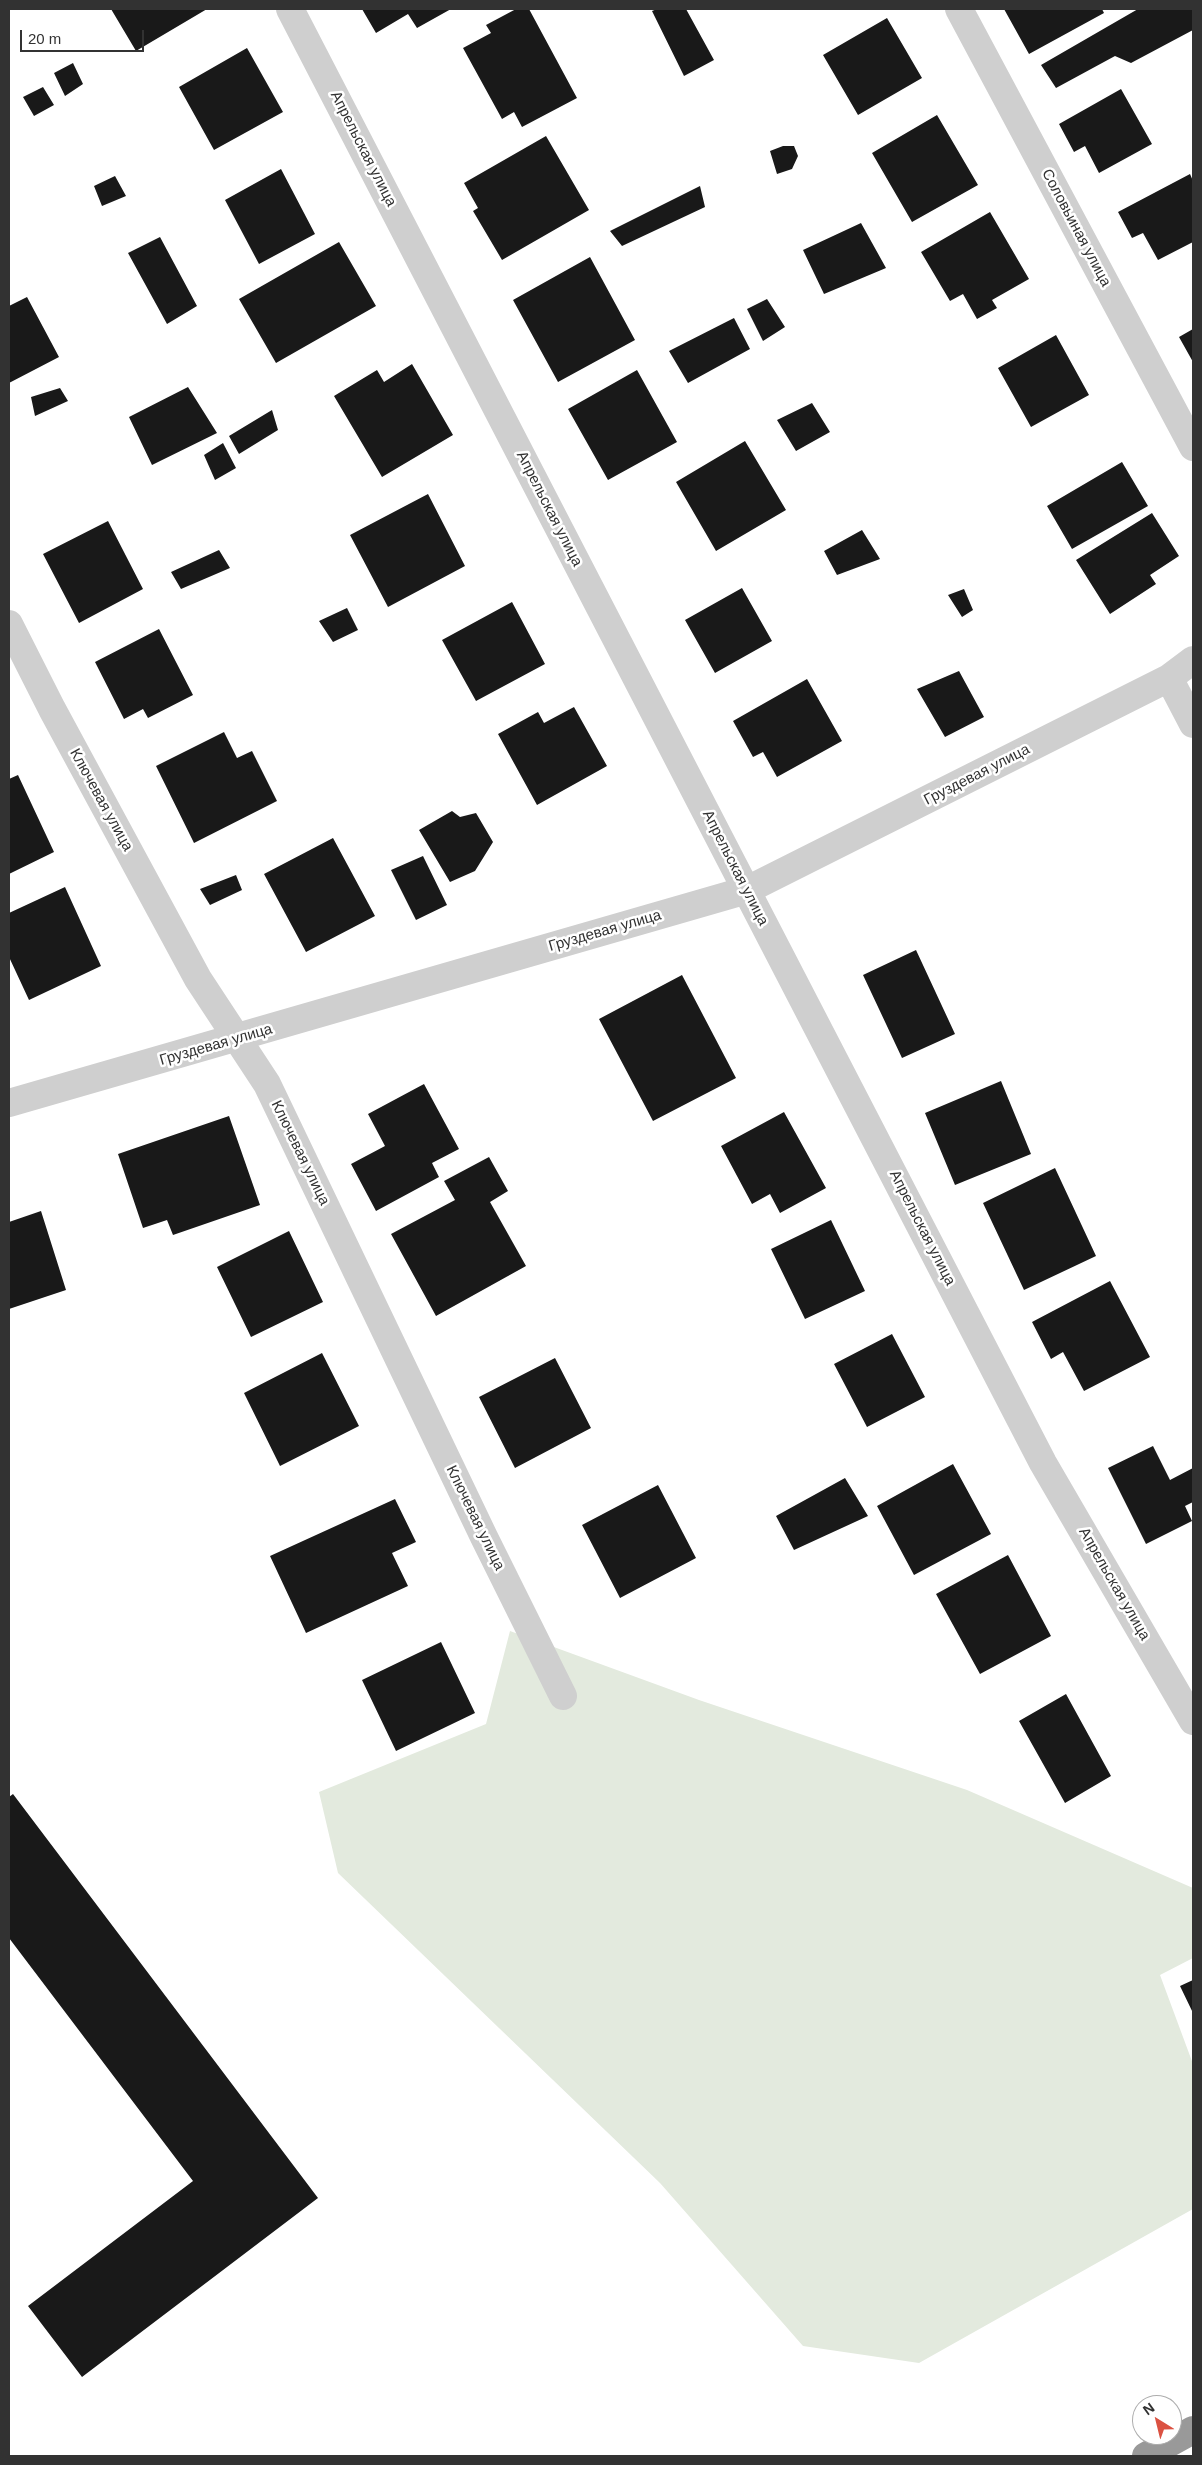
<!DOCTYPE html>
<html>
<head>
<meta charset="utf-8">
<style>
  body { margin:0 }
  #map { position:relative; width:1202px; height:2465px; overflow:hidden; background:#fff; font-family:Helvetica,sans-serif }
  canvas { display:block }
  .frame { position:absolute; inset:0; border:10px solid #323232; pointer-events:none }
  .north { position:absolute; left:1132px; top:2395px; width:50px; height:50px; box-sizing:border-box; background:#fff; border:1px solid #adadad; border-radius:50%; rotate:324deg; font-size:14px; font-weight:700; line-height:20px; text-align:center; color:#323232 }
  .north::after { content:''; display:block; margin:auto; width:18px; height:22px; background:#db5242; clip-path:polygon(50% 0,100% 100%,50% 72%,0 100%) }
  .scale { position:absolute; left:20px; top:30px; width:124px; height:22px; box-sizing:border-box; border:2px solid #323232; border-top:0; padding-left:6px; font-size:15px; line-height:18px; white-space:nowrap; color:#323232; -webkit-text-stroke:4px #fff; paint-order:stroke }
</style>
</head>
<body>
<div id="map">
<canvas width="1202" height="2465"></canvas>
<div class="frame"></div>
<div class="north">N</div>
<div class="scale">20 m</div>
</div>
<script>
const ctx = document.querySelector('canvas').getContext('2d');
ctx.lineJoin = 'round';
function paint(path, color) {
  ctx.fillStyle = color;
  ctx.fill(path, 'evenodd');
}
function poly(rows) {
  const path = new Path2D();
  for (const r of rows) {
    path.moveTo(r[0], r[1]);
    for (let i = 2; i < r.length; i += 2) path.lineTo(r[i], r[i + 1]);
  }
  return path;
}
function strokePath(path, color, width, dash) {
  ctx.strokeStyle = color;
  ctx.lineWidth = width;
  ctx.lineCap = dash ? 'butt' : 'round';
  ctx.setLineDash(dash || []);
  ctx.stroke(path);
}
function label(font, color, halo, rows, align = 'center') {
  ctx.font = font + ' Helvetica,sans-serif';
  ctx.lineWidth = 5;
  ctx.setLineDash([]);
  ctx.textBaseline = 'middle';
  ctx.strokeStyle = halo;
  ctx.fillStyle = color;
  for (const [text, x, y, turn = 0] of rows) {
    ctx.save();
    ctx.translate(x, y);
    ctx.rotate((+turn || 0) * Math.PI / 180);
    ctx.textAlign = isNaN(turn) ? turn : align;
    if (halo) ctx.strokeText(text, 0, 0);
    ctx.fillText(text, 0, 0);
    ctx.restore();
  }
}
paint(poly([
  [510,1631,699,1700,967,1790,1193,1888,1193,1958,1160,1975,1193,2064,1193,2209,919,2363,803,2346,660,2183,338,1873,319,1792,486,1724]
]), '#e3eade');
paint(poly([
  [111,9,207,9,136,51],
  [362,9,451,9,417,28,408,14,376,33],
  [516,9,529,9,577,98,522,127,514,112,502,119,463,48,491,33,486,25],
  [657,9,686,9,714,60,684,76,652,11],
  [1004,9,1102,9,1104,13,1029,54],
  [1138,9,1193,9,1193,30,1131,63,1115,56,1056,88,1041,65],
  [887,18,922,78,858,115,823,55],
  [247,48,283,112,214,150,179,87],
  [73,63,83,84,65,96,54,73],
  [43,87,54,105,34,116,23,97],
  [1121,89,1152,144,1099,173,1085,146,1074,152,1059,124],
  [937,115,978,185,912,222,872,153],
  [546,136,589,210,502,260,473,211,478,208,464,183],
  [783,146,794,146,798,156,792,169,777,174,770,151],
  [281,169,315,234,259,264,225,200],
  [1190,174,1193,181,1193,242,1158,260,1143,233,1132,238,1118,212],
  [115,176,126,196,102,206,94,186],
  [700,186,705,207,622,246,610,231],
  [990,212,1029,279,992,300,997,308,977,319,963,294,950,301,921,252],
  [861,223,886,268,824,294,803,250],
  [160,237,197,306,167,324,128,253],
  [339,242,376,306,276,363,239,299],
  [590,257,635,340,558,382,513,300],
  [27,297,59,357,9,383,9,306],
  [767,299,785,327,763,341,747,309],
  [734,318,750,349,688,383,669,351],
  [1193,329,1193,362,1179,337],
  [1056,335,1089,395,1031,427,998,368],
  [412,364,453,435,382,477,334,396,377,370,384,382],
  [637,370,677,442,608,480,568,409],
  [188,387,217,433,152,465,129,417],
  [60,388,68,401,35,416,31,397],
  [812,403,830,432,796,451,777,420],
  [272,410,278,430,239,454,229,436],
  [745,441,786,510,716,551,676,482],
  [223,443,236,468,215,480,204,455],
  [1122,462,1148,506,1072,549,1047,506],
  [428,494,465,566,388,607,350,535],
  [1152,513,1179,556,1150,575,1156,584,1110,614,1076,560],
  [108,521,143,589,79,623,43,554],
  [862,530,880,559,837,575,824,551],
  [219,550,230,568,181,589,171,572],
  [742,588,772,641,715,673,685,620],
  [964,589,973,610,962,617,948,595],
  [512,602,545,664,476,701,442,640],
  [347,608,358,630,333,642,319,621],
  [159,629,193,695,148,718,143,709,124,719,95,662],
  [959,671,984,717,945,737,917,689],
  [807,679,842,741,777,777,763,752,753,757,733,721],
  [574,707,607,766,537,805,498,734,538,712,544,723],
  [224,732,237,758,252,751,277,801,194,843,156,766],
  [18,775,54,852,9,874,9,779],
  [452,811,460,817,476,813,493,842,475,871,450,882,419,830],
  [333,838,375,916,306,952,264,874],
  [423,856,447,905,416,920,391,870],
  [236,875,242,890,210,905,200,889],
  [65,887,101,966,29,1000,9,957,9,913],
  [916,950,955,1034,902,1058,863,975],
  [682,975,736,1078,653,1121,599,1019],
  [1001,1081,1031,1154,955,1185,925,1113],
  [424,1084,459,1149,432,1163,439,1177,376,1211,351,1164,385,1146,368,1114],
  [784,1112,826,1188,780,1213,770,1194,752,1204,721,1146],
  [229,1116,260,1205,173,1235,167,1220,143,1228,118,1154],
  [489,1157,508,1191,490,1202,526,1266,436,1316,391,1234,455,1200,444,1181],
  [1055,1168,1096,1256,1024,1290,983,1203],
  [41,1211,66,1290,9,1309,9,1222],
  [831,1220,865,1291,805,1319,771,1249],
  [289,1231,323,1302,251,1337,217,1267],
  [1110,1281,1150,1357,1084,1391,1063,1352,1051,1359,1032,1322],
  [892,1334,925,1397,867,1427,834,1364],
  [322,1353,359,1426,280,1466,244,1393],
  [555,1358,591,1428,515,1468,479,1397],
  [1153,1446,1170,1480,1193,1468,1193,1502,1185,1506,1192,1521,1146,1544,1108,1468],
  [953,1464,991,1534,914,1575,877,1506],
  [845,1478,868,1516,794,1550,776,1516],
  [658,1485,696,1558,620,1598,582,1525],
  [395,1499,416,1542,392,1553,408,1586,306,1633,270,1556],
  [1008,1555,1051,1636,980,1674,936,1594],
  [441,1642,475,1713,396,1751,362,1680],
  [1066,1694,1111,1776,1065,1803,1019,1721],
  [13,1794,318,2198,82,2377,28,2306,193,2181,9,1938,9,1797],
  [1193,1980,1193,2013,1180,1986]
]), '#191919');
strokePath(poly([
  [290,9,1043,1463,1193,1721],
  [959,9,1193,447],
  [9,624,52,709,198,979,267,1084,484,1537,563,1696],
  [1169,678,1193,724],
  [9,1103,747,890,1169,678,1193,660]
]), '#cfcfcf', 28);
strokePath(poly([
  [1146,2456,1193,2430]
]), '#999', 28);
label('15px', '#323232', '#fff', [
  ["Апрельская улица",363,149,63],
  ["Соловьиная улица",1076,228,62],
  ["Апрельская улица",549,509,63],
  ["Груздевая улица",977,775,-27],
  ["Ключевая улица",101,800,61],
  ["Апрельская улица",735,868,63],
  ["Груздевая улица",605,931,-16],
  ["Груздевая улица",216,1045,-16],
  ["Ключевая улица",300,1153,64],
  ["Апрельская улица",922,1228,63],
  ["Ключевая улица",475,1518,64],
  ["Апрельская улица",1114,1584,60]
]);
</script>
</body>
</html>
